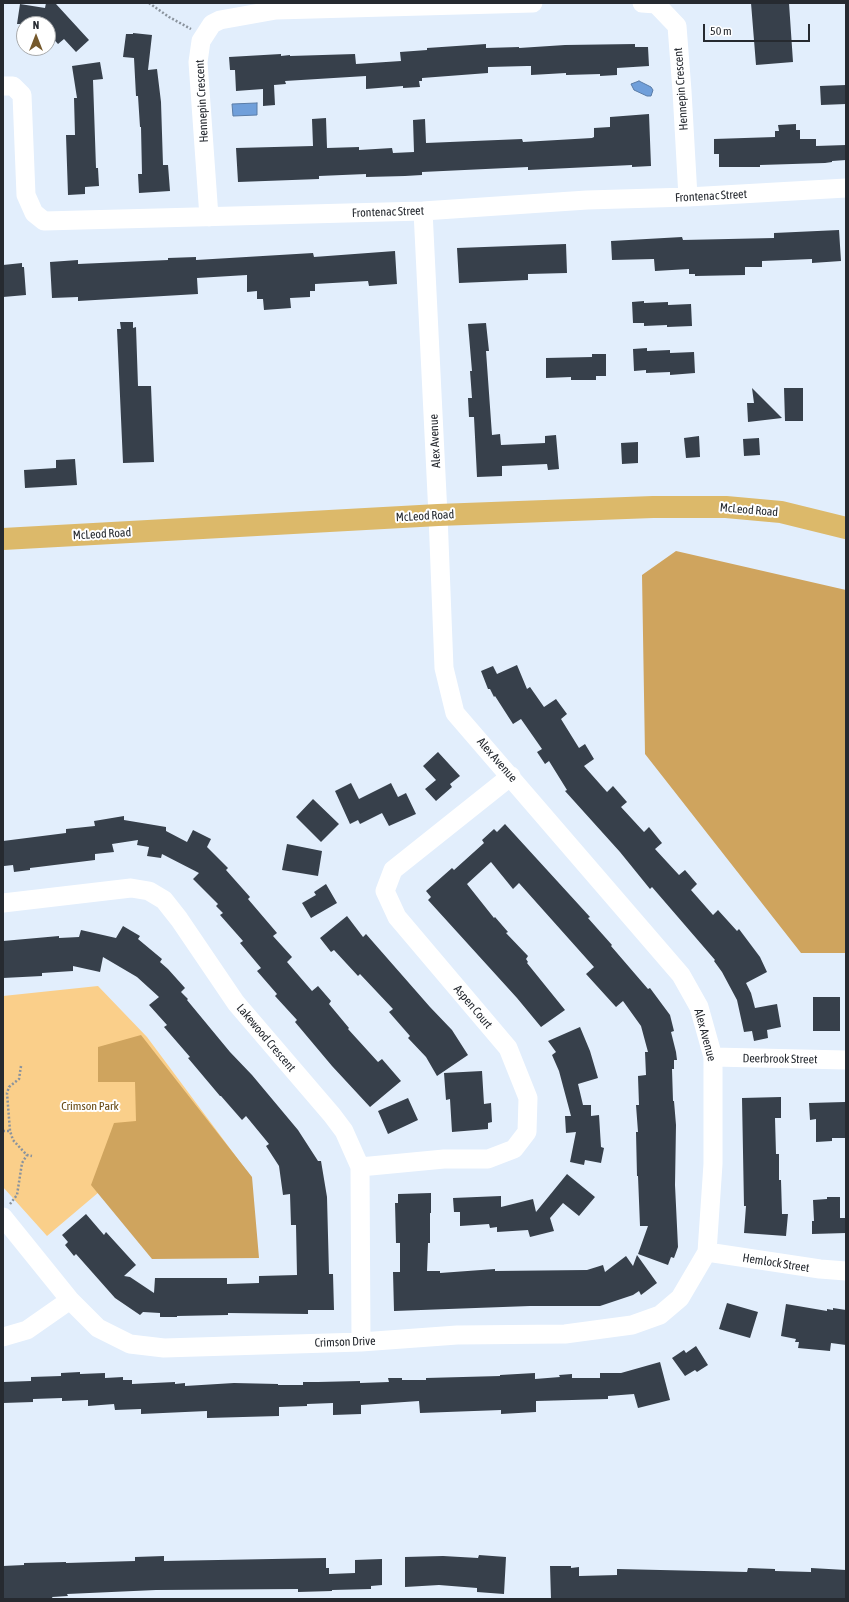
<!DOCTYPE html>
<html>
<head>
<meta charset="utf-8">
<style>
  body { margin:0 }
  #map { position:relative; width:849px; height:1602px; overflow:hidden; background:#e2eefc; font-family:"Asap Condensed",sans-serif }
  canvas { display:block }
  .frame { position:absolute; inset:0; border:4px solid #262a30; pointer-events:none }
  .north { position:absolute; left:16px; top:16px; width:40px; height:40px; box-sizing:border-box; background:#fff; border:1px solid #a8aaac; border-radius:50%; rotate:0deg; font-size:11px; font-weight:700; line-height:16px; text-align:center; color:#262a30 }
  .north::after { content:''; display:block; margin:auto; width:14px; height:18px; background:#75592c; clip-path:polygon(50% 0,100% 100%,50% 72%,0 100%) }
  .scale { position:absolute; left:703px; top:24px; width:107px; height:18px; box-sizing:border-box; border:2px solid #262a30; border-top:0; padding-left:5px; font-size:12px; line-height:14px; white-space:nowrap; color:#262a30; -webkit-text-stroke:3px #fff; paint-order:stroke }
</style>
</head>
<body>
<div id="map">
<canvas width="849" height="1602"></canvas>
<div class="frame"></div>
<div class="north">N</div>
<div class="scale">50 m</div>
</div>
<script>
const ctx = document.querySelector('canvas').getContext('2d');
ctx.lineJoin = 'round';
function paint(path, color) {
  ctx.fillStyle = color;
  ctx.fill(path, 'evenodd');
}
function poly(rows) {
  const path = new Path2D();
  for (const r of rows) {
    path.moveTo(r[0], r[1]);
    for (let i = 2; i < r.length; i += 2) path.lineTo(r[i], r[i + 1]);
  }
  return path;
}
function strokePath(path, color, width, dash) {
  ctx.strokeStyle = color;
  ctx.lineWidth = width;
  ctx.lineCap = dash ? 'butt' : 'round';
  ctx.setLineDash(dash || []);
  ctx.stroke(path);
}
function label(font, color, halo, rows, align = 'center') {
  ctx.font = font + ' "Asap Condensed",sans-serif';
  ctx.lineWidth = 4;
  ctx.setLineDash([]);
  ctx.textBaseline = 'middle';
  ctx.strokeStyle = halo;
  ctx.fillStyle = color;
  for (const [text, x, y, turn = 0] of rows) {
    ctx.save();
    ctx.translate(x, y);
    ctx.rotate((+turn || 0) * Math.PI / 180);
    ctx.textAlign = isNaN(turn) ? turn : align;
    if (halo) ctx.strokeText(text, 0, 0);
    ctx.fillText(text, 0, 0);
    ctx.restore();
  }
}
paint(poly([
  [98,986,147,1037,252,1178,99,1192,47,1236,3,1187,3,996]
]), '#facf8a');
paint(poly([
  [676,551,846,590,846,953,801,953,645,754,642,575],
  [141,1035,252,1177,259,1258,152,1259,91,1185,114,1123,136,1121,135,1082,98,1082,98,1047]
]), '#cfa45e');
const water = poly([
  [639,81,651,87,653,90,651,96,647,96,634,90,631,84,639,81],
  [257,103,257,115,233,116,232,104,257,103]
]);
paint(water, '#709fda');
strokePath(water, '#5a7ca7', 1);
paint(poly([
  [46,3,56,4,89,40,76,52,64,39,58,44,48,33,48,24,17,24,20,4,45,8],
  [751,3,789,3,793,62,756,65],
  [133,33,152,35,148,70,157,69,161,102,163,165,168,165,170,191,139,193,138,174,142,174,141,127,140,127,138,96,136,96,134,58,123,57,126,34,133,34],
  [486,44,486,48,519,47,519,48,565,45,635,44,635,47,648,47,649,66,617,68,617,75,600,76,600,74,566,75,566,73,531,75,531,66,527,66,488,67,488,73,422,78,422,81,419,81,420,87,403,88,403,86,366,89,366,76,285,81,286,84,274,85,275,105,263,106,263,89,236,91,235,70,230,70,229,57,281,54,281,56,290,55,290,56,355,54,356,64,401,61,400,52,427,50,427,48],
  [100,62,103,79,93,80,96,168,98,168,99,186,85,187,85,194,68,195,66,135,75,135,74,98,77,98,72,66],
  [846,85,846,104,821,105,820,86],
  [649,114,651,166,632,167,632,165,528,170,528,167,422,172,422,175,405,176,366,177,366,174,319,176,319,179,238,182,236,148,313,146,312,119,326,118,327,148,359,147,359,150,392,148,393,153,414,152,413,120,425,119,426,143,522,139,523,142,592,138,594,137,594,128,610,127,610,117],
  [796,124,796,130,800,130,800,139,816,139,816,146,846,145,846,160,832,161,832,162,825,163,760,165,760,167,719,167,719,154,714,154,714,139,775,137,775,131,779,131,778,125],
  [839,230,841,261,812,263,812,259,762,261,762,267,745,267,745,275,695,276,695,274,689,274,689,269,655,271,654,259,612,260,611,241,682,237,683,240,774,238,774,233],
  [566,244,567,273,528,274,528,280,459,283,457,248],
  [395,251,397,284,369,286,368,281,315,284,315,291,310,291,310,297,290,298,291,308,264,310,263,299,257,299,257,291,247,292,247,275,197,278,198,294,78,301,78,297,52,298,50,262,78,260,78,264,168,260,168,258,196,257,196,260,313,253,314,257],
  [22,263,22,267,24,267,26,295,3,297,3,265],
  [644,301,644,303,668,302,668,305,691,304,692,326,667,327,667,325,644,326,644,323,633,323,632,302],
  [120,322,133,322,133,328,136,327,138,386,151,386,154,462,123,463,117,329,121,329],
  [486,323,489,351,486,351,492,435,500,434,501,445,545,443,545,436,556,435,559,469,548,470,547,464,502,466,502,476,477,477,474,417,469,417,468,398,472,398,470,371,472,371,468,324],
  [647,348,647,351,670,350,670,353,694,352,695,373,670,375,670,372,646,373,646,370,634,371,633,349],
  [592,354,606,354,606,376,596,376,596,380,571,380,571,377,546,378,546,358,592,357],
  [752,388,782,418,748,422,747,403,754,403],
  [784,388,803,388,803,421,785,421],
  [699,436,700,457,686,458,684,438],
  [759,438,760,455,744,456,743,439],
  [638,442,638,463,622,464,621,443],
  [75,459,77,485,25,488,24,470,56,468,56,460],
  [517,665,527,689,530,687,544,707,556,699,567,714,561,719,579,748,585,744,594,759,584,766,607,792,613,786,627,802,621,807,644,832,649,827,662,843,655,849,679,875,685,870,697,884,691,890,713,915,718,910,737,931,739,929,760,957,767,972,746,983,751,993,755,1008,777,1004,781,1027,767,1030,768,1038,754,1041,752,1031,744,1032,737,1000,722,972,714,961,715,960,652,887,650,889,620,852,565,791,567,790,549,761,545,764,537,752,542,749,521,719,513,724,495,696,494,697,490,689,488,689,481,671,493,666,497,674],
  [438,752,460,776,450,784,452,787,436,801,425,789,436,780,423,766],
  [351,783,359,799,391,783,398,797,406,793,416,814,389,826,382,813,360,824,358,820,350,824,335,791],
  [313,799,339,824,321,842,296,817],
  [124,816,124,820,166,827,166,831,187,842,193,830,211,839,207,847,228,868,226,870,250,897,248,899,277,933,273,936,292,957,287,962,312,991,318,986,331,1001,329,1004,349,1028,348,1029,378,1062,382,1059,401,1081,370,1107,332,1066,295,1022,297,1020,275,996,277,994,257,971,261,968,240,943,243,941,220,915,223,913,216,906,218,904,193,879,199,873,162,854,161,858,147,856,149,847,137,845,138,840,112,844,114,852,95,854,95,860,30,868,30,870,14,872,13,865,4,866,3,841,66,833,66,829,95,826,94,821],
  [505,824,590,917,588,918,612,945,611,946,648,989,650,988,670,1015,674,1031,671,1032,676,1052,677,1060,674,1060,674,1069,672,1069,673,1101,674,1101,676,1125,675,1185,678,1247,674,1258,671,1257,668,1265,638,1254,648,1226,640,1226,638,1176,637,1176,636,1132,638,1132,636,1105,639,1105,638,1076,646,1075,645,1052,648,1052,641,1026,623,1001,616,1007,586,974,594,967,519,883,513,889,491,862,467,884,494,918,495,917,508,932,506,933,528,956,526,959,528,962,527,963,565,1010,541,1027,517,998,428,900,431,897,426,891,452,868,454,870,484,843,482,840,494,829,497,832],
  [287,844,322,851,318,876,282,870],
  [326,884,337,903,311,918,302,903,316,895,314,892],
  [347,916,363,937,366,934,430,1007,452,1030,468,1055,437,1076,426,1057,408,1038,410,1036,389,1012,393,1009,360,974,358,976,334,950,331,952,320,938],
  [123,926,140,936,138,939,162,959,160,962,168,969,185,988,181,992,188,999,187,1000,230,1052,252,1075,298,1130,318,1161,321,1161,327,1197,329,1274,333,1274,334,1310,308,1310,308,1314,228,1313,228,1315,177,1316,177,1317,160,1317,160,1313,143,1312,140,1315,115,1298,76,1254,74,1256,65,1245,68,1242,62,1235,86,1214,104,1235,106,1232,136,1265,124,1276,130,1277,154,1293,155,1278,227,1278,227,1284,259,1283,259,1276,297,1275,296,1225,291,1225,290,1194,283,1195,279,1166,266,1146,269,1144,246,1116,242,1120,221,1096,220,1096,188,1058,190,1057,164,1027,167,1025,149,1005,159,997,137,977,103,957,100,972,73,966,73,971,42,973,42,976,3,978,3,941,59,936,59,938,79,937,81,930,116,938],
  [813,997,840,997,840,1031,813,1031],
  [580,1027,590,1051,598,1078,578,1084,583,1105,591,1105,591,1116,599,1115,601,1147,604,1148,601,1163,585,1160,584,1165,570,1162,576,1132,566,1133,565,1116,571,1116,559,1071,552,1055,556,1052,548,1041],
  [482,1071,484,1104,491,1103,492,1122,488,1123,488,1129,452,1132,450,1099,446,1100,444,1073],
  [781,1097,781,1118,775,1118,776,1154,779,1154,779,1180,781,1180,782,1214,788,1214,786,1236,744,1233,746,1206,744,1206,742,1098],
  [408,1098,418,1120,388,1134,378,1111],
  [845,1102,845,1138,832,1138,832,1141,816,1142,816,1119,810,1120,809,1103],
  [567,1174,595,1197,579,1216,563,1203,550,1218,554,1231,530,1237,528,1230,497,1232,497,1227,490,1228,489,1224,460,1226,460,1212,454,1212,453,1198,501,1196,501,1207,533,1199,536,1212],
  [431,1193,431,1213,430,1213,430,1243,428,1243,427,1271,440,1271,440,1273,495,1269,495,1271,587,1270,603,1265,605,1272,626,1256,633,1266,637,1255,657,1283,641,1295,639,1291,633,1295,600,1306,530,1306,394,1311,393,1272,400,1272,400,1243,396,1243,395,1203,398,1203,398,1194],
  [827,1197,840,1197,840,1218,846,1218,846,1233,812,1234,812,1221,814,1221,813,1200,827,1199],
  [727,1303,758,1312,750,1338,719,1329],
  [786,1304,827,1311,827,1309,833,1310,833,1308,846,1310,846,1345,831,1343,830,1351,798,1348,799,1342,795,1342,796,1339,781,1336],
  [696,1346,708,1365,697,1372,695,1370,685,1376,672,1358,684,1350,686,1353],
  [660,1362,670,1400,638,1408,634,1394,608,1396,608,1399,536,1401,536,1412,501,1414,501,1410,420,1413,419,1401,361,1405,361,1414,333,1415,333,1403,307,1404,307,1406,279,1407,279,1416,207,1418,207,1411,141,1414,141,1409,115,1410,114,1404,88,1406,88,1400,62,1401,62,1398,33,1399,33,1402,3,1403,3,1382,31,1381,31,1377,61,1376,61,1373,80,1372,80,1374,105,1373,105,1378,123,1377,123,1380,132,1380,132,1384,175,1382,175,1384,185,1383,185,1386,234,1383,278,1384,278,1385,303,1385,303,1382,318,1382,360,1381,360,1383,389,1382,388,1378,402,1378,402,1380,426,1380,426,1378,500,1376,500,1375,535,1373,535,1379,560,1377,559,1375,572,1374,572,1378,600,1378,600,1373,621,1373],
  [479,1555,506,1557,504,1594,477,1592,477,1588,439,1585,405,1587,405,1557,443,1556,478,1558],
  [164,1556,164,1561,326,1558,326,1568,329,1568,329,1574,355,1573,355,1560,382,1559,382,1585,371,1586,371,1589,332,1590,332,1591,298,1592,298,1589,156,1590,67,1594,68,1596,52,1597,53,1599,3,1599,3,1566,24,1565,24,1563,66,1562,66,1563,135,1561,135,1557],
  [550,1566,571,1566,571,1568,579,1567,579,1576,617,1575,617,1569,747,1572,748,1568,775,1569,775,1571,811,1572,811,1568,846,1570,846,1598,551,1599]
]), '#37404b');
strokePath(poly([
  [149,3,169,17,191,29],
  [21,1066,19,1079,9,1087,7,1093,10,1131,13,1140,23,1151,27,1155,32,1156],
  [3,1131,10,1131],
  [10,1204,17,1195,22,1163,27,1155]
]), '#8a939d', 2.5, [2, 2]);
strokePath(poly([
  [642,3,656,4,677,26,682,91,688,197],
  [3,86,13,86,22,95,26,195,34,213,44,221,423,211,587,200,688,197,846,188],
  [209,217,198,62,201,41,212,24,220,20,276,10,533,3],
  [3,903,131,888,149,891,164,900,179,919,236,1003,332,1115,344,1131,360,1167,361,1342],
  [713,1057,846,1060],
  [360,1167,444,1159,488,1159,514,1149,527,1132,528,1098,508,1048,397,917,385,891,393,870,511,776],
  [3,1217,70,1300,98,1328,130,1344,164,1348,361,1342,457,1335,565,1334,632,1325,660,1315,680,1298,707,1252,713,1164,713,1057,699,1007,681,975,455,713,444,668,438,515,423,211],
  [707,1252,820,1269,846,1271],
  [3,1337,27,1330,70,1300]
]), '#fff', 19);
strokePath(poly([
  [3,539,438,515,653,507,726,507,781,512,846,528]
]), '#dcb96a', 22);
label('12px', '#262a30', '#fff', [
  ["Hennepin Crescent",681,89,-94],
  ["Hennepin Crescent",202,101,-93],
  ["Frontenac Street",711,196,-3],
  ["Frontenac Street",388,212,-2],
  ["Alex Avenue",435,441,-93],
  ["McLeod Road",749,510,5],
  ["McLeod Road",425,516,-3],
  ["McLeod Road",102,534,-3],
  ["Alex Avenue",497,760,49],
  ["Aspen Court",473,1007,50],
  ["Alex Avenue",705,1035,75],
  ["Lakewood Crescent",266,1038,50],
  ["Deerbrook Street",780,1059,1],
  ["Hemlock Street",776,1263,9],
  ["Crimson Drive",345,1342,-2]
]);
label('12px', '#664812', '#fff', [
  ["Crimson Park",90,1106]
]);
</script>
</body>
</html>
